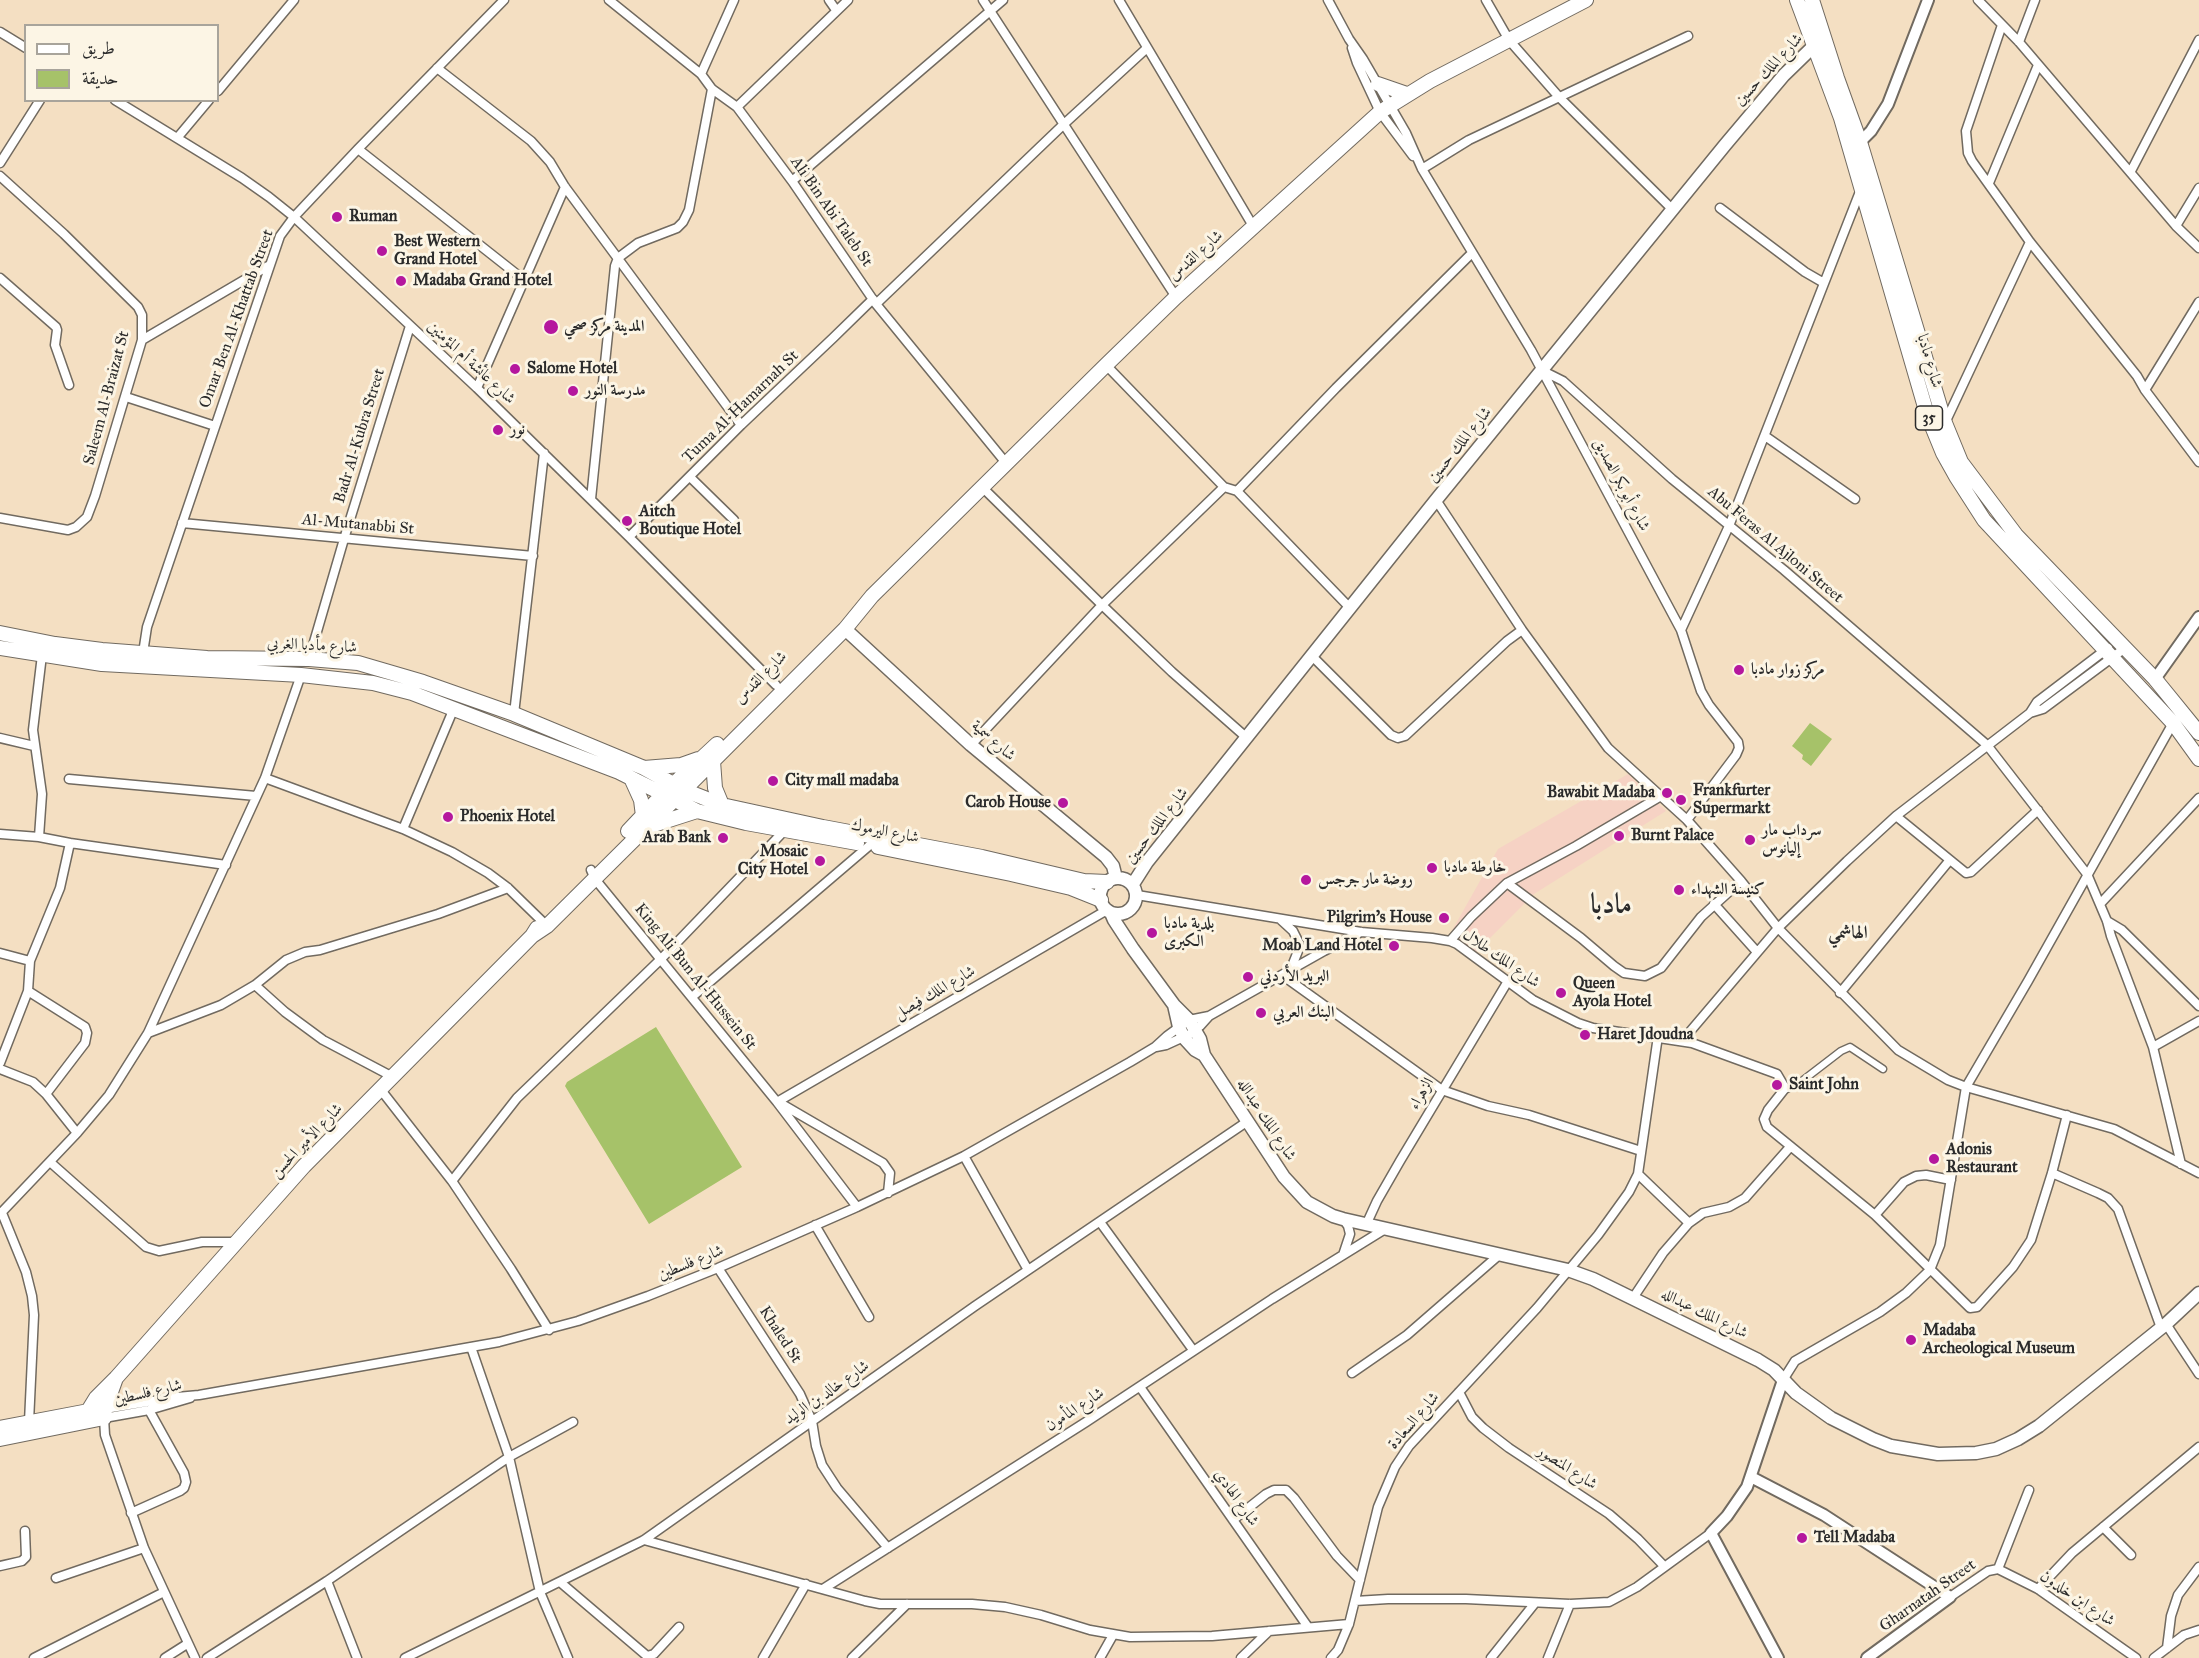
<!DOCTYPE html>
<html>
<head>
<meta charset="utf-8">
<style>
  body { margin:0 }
  #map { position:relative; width:2199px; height:1658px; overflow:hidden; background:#f4dfc2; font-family:"IM FELL Great Primer",Amiri,serif }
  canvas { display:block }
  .legend { position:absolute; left:24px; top:24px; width:195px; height:78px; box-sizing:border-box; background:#fcf5e5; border:2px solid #a8a49b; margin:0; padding:8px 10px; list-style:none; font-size:18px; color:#2b2b2b }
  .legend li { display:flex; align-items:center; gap:12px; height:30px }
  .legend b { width:30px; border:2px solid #a8a49b }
</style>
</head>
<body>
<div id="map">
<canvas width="2199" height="1658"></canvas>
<ul class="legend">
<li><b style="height:8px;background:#fff"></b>طريق</li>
<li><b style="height:16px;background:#a6c269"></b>حديقة</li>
</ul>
</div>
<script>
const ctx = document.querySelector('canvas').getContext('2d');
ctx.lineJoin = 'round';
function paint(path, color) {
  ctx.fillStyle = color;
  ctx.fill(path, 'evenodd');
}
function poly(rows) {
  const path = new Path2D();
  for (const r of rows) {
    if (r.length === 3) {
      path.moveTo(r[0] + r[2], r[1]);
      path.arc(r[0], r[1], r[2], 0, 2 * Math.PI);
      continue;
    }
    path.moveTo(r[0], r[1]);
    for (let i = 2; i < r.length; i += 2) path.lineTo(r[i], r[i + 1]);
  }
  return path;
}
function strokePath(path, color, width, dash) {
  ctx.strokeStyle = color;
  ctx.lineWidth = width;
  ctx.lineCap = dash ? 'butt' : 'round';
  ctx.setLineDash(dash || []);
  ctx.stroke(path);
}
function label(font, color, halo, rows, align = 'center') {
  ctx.font = font + ' "IM FELL Great Primer",Amiri,serif';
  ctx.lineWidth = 6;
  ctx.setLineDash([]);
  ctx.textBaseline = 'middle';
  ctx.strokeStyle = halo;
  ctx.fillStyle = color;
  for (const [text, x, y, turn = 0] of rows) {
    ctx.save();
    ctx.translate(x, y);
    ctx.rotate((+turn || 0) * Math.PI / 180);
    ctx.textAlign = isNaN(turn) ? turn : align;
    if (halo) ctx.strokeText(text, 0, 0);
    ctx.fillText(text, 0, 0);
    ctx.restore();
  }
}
paint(poly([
  [1628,774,1666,811,1534,894,1471,957,1445,943,1498,849]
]), '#f6d2c4');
paint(poly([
  [1810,723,1832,739,1811,766,1802,759,1803,755,1792,746],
  [656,1027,742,1167,649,1224,565,1086,567,1082]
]), '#a6c269');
const pedestrian = poly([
  [1783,1091,1802,1081,1841,1051,1850,1047,1883,1069]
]);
const minor = poly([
  [609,0,701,74,712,89,737,107,792,181,876,304,1006,463],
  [829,0,836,10],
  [983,0,1176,297],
  [1119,0,1253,226],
  [1328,0,1349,39,1363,59,1406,133,1422,169,1531,350,1681,630,1701,691,1709,705,1738,742,1739,748,1736,755,1687,820],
  [1486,0,1509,40,1559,97,1673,210],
  [1978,0,2019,42,2176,226,2199,248],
  [2002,25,1966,131,1968,153,1972,161,2030,242,2137,376,2145,390,2199,462],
  [0,32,26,48],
  [2019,42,2035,0],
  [1352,48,1357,63,1380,112,1413,156],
  [437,68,531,141,550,162,565,187,741,425],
  [701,74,734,0],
  [218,91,294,0],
  [115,100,242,178,269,197,294,217,477,388,629,537,776,685],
  [737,107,848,0],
  [178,137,209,100],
  [358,149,524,280],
  [0,163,40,100],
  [1422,169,1469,140,1688,36],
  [2131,171,2199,40],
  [0,176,64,234,138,307,142,315,142,340,95,496,87,517,76,527,68,530,0,518],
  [792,181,1003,0],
  [1989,183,2038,65],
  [1720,208,1805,272,1824,283],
  [2176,226,2199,188],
  [0,278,56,327,57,330,55,345,69,385],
  [876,304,1064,124,1147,48],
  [142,340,268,266],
  [1106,365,1224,487,1237,491,1350,608],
  [1543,371,1563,381,1672,479,1784,570,1987,745,2087,874,2107,921,2111,936,2153,1047,2181,1164],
  [477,388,565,187],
  [2145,390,2199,302],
  [126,397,215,426],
  [1945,423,2030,242],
  [1765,436,1855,499],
  [690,477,734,520],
  [983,488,1102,605,1172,672,1247,738],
  [1237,491,1336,388,1472,253],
  [591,499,615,266,618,258,638,243,677,228,683,222,689,210,712,89],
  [1436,500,1522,630,1608,748,1687,820,1741,881,1778,928,1898,1050,1948,1080,1966,1087,2114,1129,2199,1173],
  [182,523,533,556],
  [629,537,741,425,833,338,873,299],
  [1681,630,1729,526,1861,189],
  [143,653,147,627,280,236,294,217,358,149,504,0],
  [1313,657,1391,735,1398,738,1405,736,1507,641,1522,630],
  [309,659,344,539,410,326],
  [2030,713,2037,702,2108,648],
  [514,714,544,453],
  [0,738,34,746],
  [971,745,1102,605,1224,487],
  [265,778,403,829,452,852,488,873,508,888,547,926],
  [69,779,256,796],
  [1896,816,1966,873,1971,872,2038,810],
  [403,829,454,708],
  [0,834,39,837,70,843],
  [39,837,42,794,33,730,42,655],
  [591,870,595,879,777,1102,857,1207],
  [1507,883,1581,938,1614,966,1624,973,1645,976,1661,968,1701,917,1741,881],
  [1137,895,1361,932,1432,938,1450,941,1457,944,1533,1000,1578,1023,1593,1028,1692,1043,1777,1074,1784,1086,1783,1091,1768,1110,1764,1119,1767,1127,1875,1215,1970,1308,1977,1307,2013,1267,2031,1240,2052,1173,2067,1115],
  [1714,904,1757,952],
  [2100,904,2199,798],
  [1281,920,1293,931,1299,943,1298,951,1290,971],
  [2107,921,2122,930,2199,1006],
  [1450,941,1471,917,1507,883,1576,846,1661,796],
  [0,953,30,961],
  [1282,975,1442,1090,1488,1106,1529,1115,1641,1151],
  [255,985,285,1012,323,1040,393,1077],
  [1840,993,1949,861],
  [692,997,870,845],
  [148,1033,221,1005,255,985,286,960,305,952,320,950,438,914,508,888],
  [1682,1041,1778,928,1847,861,1896,816,2030,713,2043,709,2125,648],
  [1156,1047,1166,1045,1190,1034,1200,1026,1209,1016],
  [2153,1047,2199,1021],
  [0,1063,28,991],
  [0,1069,33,1082,46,1094,77,1133],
  [381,1090,452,1181,511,1269,549,1330],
  [46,1094,85,1043,87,1033,85,1027,28,991,30,961,60,888,70,843,226,865],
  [777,1102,1107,910],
  [780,1103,883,1163,890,1173,888,1193],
  [964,1156,1028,1270],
  [50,1162,146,1247,159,1251,202,1242,235,1242],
  [2052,1173,2098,1193,2108,1198,2118,1209,2161,1328],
  [1638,1174,1689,1223],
  [452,1181,517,1098,661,959,785,830],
  [2,1213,26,1272,32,1296,34,1315,29,1422],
  [0,1214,77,1133,109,1095,148,1033,265,778,301,675],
  [1875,1215,1904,1182,1916,1176,1926,1175,1951,1180],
  [1100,1222,1193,1350],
  [815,1225,869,1317],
  [1366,1225,1377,1201,1400,1161,1508,981],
  [1343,1255,1350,1234,1348,1226,1343,1219],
  [718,1268,800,1394,812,1421,816,1446,822,1465,837,1488,888,1548],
  [1633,1298,1663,1253,1689,1223,1703,1213,1729,1207,1745,1198,1790,1147],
  [2166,1324,2199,1374],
  [471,1347,509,1457,540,1592,568,1658],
  [1352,1373,1407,1335,1499,1255],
  [1783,1380,1795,1361,1880,1312,1906,1293,1930,1270,1940,1245,1966,1087,2028,981,2173,723],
  [1140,1387,1308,1627],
  [1459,1392,1472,1417,1483,1428,1509,1448,1609,1514,1638,1539,1664,1566],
  [190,1398,149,1410,104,1418,105,1435,144,1548,195,1658],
  [105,1409,177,1397,199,1395,499,1342,578,1321,648,1296,718,1268,857,1207,964,1156,1130,1062,1155,1047,1167,1036,1189,1020,1209,1016,1324,951,1361,932],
  [131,1513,180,1491,184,1488,186,1482,184,1473,149,1410],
  [1233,1520,1266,1494,1274,1490,1286,1490,1294,1498,1337,1556,1360,1580],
  [2103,1527,2131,1555],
  [644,1540,865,1601,880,1604,972,1604,1005,1607,1041,1615,1090,1630,1130,1637,1212,1636,1349,1624],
  [0,1566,22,1561,26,1557,25,1531],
  [1998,1569,2038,1589,2136,1658],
  [1998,1569,2029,1490],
  [56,1578,144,1548],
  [327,1581,357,1658],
  [560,1582,647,1656,654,1654,679,1627],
  [823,1589,1086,1422,1272,1299,1385,1229],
  [2038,1589,2072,1553,2199,1447],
  [1950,1597,1988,1571,1998,1569],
  [1355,1601,1388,1599,1466,1599,1570,1604,1609,1602,1637,1587,1711,1533],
  [2167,1648,2171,1616,2178,1595,2199,1567],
  [34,1658,164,1592],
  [165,1658,187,1644],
  [207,1658,327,1581,509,1457,573,1422],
  [405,1658,644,1540,975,1306,1248,1121],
  [763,1658,806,1584],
  [852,1658,907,1604],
  [1100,1658,1113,1635],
  [1241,1658,1269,1631],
  [1331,1658,1338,1650,1349,1624,1378,1507,1395,1467,1409,1446,1537,1308,1598,1235,1629,1192,1638,1174,1658,1036],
  [1491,1658,1535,1603],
  [1548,1658,1570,1604],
  [2154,1658,2184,1635,2199,1630]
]);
const tertiary = poly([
  [1860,142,1871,131,1888,104,1928,0],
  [2155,679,2199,617],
  [1751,1477,1824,1515,1950,1597,1867,1658],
  [1778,1658,1711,1533,1727,1516,1747,1487,1783,1380]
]);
const secondary = poly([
  [845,629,971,745,1106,857,1113,866,1116,878],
  [1118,896,18],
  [1133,884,1147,862,1436,500,1725,145,1784,75,1819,41],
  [1111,913,1114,920,1133,949,1174,1005,1189,1020,1200,1039,1204,1055,1284,1177,1307,1202,1333,1216,1343,1219,1568,1270,1593,1279,1758,1360,1774,1370,1796,1393,1831,1418,1873,1439,1891,1446,1938,1454,1976,1453,1996,1449,2018,1439,2039,1426,2166,1324,2199,1293],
  [1174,1005,1179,1027,1184,1038,1195,1050,1204,1055]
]);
const primary = poly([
  [1797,0,1841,118,1927,414,1943,453,1957,478,1984,520,2173,723,2199,759],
  [1812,0,1837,78,1860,142,1945,423,1961,462,2016,535,2155,679,2199,733],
  [1378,84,1407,94],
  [0,633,55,644,102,650,207,658,309,659,358,663,423,682,514,714,644,768,684,790,722,805,823,827,982,857,1084,881,1107,882],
  [0,648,102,664,301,675,373,683,412,693,619,772,697,811,746,823,857,843],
  [713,761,715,788,722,805],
  [644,768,681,765,698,759],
  [631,778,641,800,643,816],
  [647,827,697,811],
  [628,831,663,794,717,744],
  [878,847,1011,874,1071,888,1101,900],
  [532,936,547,926,684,790,845,629,872,596,1106,365,1176,297,1380,112,1430,81,1586,0],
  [89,1420,88,1411,96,1398,116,1378,304,1166,532,936,537,928],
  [0,1428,94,1410],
  [0,1439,104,1418,105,1409,116,1378]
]);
strokePath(pedestrian, '#716a60', 9);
strokePath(minor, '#716a60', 11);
strokePath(tertiary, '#716a60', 14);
strokePath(secondary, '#716a60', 15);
strokePath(primary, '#716a60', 16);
strokePath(pedestrian, '#fff', 6);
strokePath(minor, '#fff', 8);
strokePath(tertiary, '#fff', 10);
strokePath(secondary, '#fff', 12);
strokePath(primary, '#fff', 14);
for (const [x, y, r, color] of [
  [337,217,6,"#b5179e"],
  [382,251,6,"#b5179e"],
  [401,281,6,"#b5179e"],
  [551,327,8,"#b5179e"],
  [515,369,6,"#b5179e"],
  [573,391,6,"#b5179e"],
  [498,430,6,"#b5179e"],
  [627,521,6,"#b5179e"],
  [1739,670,6,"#b5179e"],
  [773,781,6,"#b5179e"],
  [1667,793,6,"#b5179e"],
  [1681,800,6,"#b5179e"],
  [1063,803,6,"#b5179e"],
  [448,817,6,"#b5179e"],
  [1619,836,6,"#b5179e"],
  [723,838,6,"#b5179e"],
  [1750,840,6,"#b5179e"],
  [820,861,6,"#b5179e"],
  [1432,868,6,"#b5179e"],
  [1306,880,6,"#b5179e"],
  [1679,890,6,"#b5179e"],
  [1444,918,6,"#b5179e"],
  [1152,933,6,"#b5179e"],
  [1394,946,6,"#b5179e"],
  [1248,977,6,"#b5179e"],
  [1561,993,6,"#b5179e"],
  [1261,1013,6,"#b5179e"],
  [1585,1035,6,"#b5179e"],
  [1777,1085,6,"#b5179e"],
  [1934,1159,6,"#b5179e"],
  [1911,1340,6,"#b5179e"],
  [1802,1538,6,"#b5179e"]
]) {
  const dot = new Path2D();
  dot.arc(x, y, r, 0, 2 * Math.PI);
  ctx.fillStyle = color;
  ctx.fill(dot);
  strokePath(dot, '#fcf5e5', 2);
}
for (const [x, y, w] of [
  [1929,418,27]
]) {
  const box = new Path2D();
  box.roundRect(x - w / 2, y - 12, w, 24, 4.5);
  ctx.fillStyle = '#fcf5e5';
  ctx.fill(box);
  strokePath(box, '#2b2b2b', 1.5);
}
label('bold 15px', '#2b2b2b', null, [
  ["35",1929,418]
]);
label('16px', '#2b2b2b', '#fcf5e5', [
  ["شارع الملك حسين",1769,70,-47],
  ["Ali Bin Abi Taleb St",831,212,55],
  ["شارع القدس",1196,256,-42],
  ["Omar Ben Al-Khattab Street",237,319,-70],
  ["شارع مادبا",1929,361,74],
  ["شارع عائشة أم المؤمنين",471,363,43],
  ["Saleem Al-Braizat St",107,398,-75],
  ["Tuma Al-Hamarnah St",741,407,-44],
  ["Badr Al-Kubra Street",360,436,-73],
  ["شارع الملك حسين",1460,445,-51],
  ["شارع أبو بكر الصديق",1621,485,62],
  ["Al-Mutanabbi St",358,525,5],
  ["Abu Feras Al Ajloni Street",1775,545,40],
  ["شارع مأدبا الغربي",312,646,3],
  ["شارع القدس",761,678,-45],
  ["شارع سمية",993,741,41],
  ["شارع الملك حسين",1157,826,-52],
  ["شارع اليرموك",885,832,11],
  ["شارع الملك طلال",1501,959,35],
  ["King Ali Bun Al-Hussein St",695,977,51],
  ["شارع الملك فيصل",935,993,-30],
  ["الزهراء",1422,1094,-59],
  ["شارع الملك عبدالله",1266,1120,57],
  ["شارع الأمير الحسن",307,1141,-46],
  ["شارع فلسطين",691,1263,-22],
  ["شارع الملك عبدالله",1704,1314,26],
  ["Khaled St",780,1335,57],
  ["شارع فلسطين",148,1393,-13],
  ["شارع خالد بن الوليد",827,1393,-35],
  ["شارع المأمون",1075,1410,-33],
  ["شارع السعادة",1414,1421,-49],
  ["شارع المنصور",1567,1468,33],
  ["شارع الهادي",1236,1498,55],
  ["Gharnatah Street",1928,1596,-35],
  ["شارع ابن خلدون",2077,1599,34]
]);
label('bold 16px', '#2b2b2b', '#fcf5e5', [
  ["Ruman",349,217],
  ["Best Western",394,242],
  ["Grand Hotel",394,260],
  ["Madaba Grand Hotel",413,281],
  ["المدينة مركز صحي",564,327],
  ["Salome Hotel",527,369],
  ["مدرسة النور",585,391],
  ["نور",510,430],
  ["Aitch",639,512],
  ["Boutique Hotel",639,530],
  ["مركز زوار مادبا",1751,670],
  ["City mall madaba",785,781],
  ["Frankfurter",1693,791],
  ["Supermarkt",1693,809],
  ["Bawabit Madaba",1655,793,"right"],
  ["Carob House",1051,803,"right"],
  ["Phoenix Hotel",460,817],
  ["سرداب مار",1762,831],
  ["إليانوس",1762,849],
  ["Burnt Palace",1631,836],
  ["Arab Bank",711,838,"right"],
  ["Mosaic",808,852,"right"],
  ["City Hotel",808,870,"right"],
  ["خارطة مادبا",1444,868],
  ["روضة مار جرجس",1318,880],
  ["كنيسة الشهداء",1691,890],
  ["Pilgrim's House",1432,918,"right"],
  ["بلدية مادبا",1164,924],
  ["الكبرى",1164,942],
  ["Moab Land Hotel",1382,946,"right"],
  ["البريد الأردني",1260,977],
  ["Queen",1573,984],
  ["Ayola Hotel",1573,1002],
  ["البنك العربي",1273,1013],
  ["Haret Jdoudna",1597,1035],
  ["Saint John",1789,1085],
  ["Adonis",1946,1150],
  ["Restaurant",1946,1168],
  ["Madaba",1923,1331],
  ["Archeological Museum",1923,1349],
  ["Tell Madaba",1814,1538]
], 'left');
label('bold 18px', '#2b2b2b', '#fcf5e5', [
  ["الهاشمي",1848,934]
]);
label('bold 28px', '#2b2b2b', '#fcf5e5', [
  ["مادبا",1611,906]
]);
</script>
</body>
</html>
